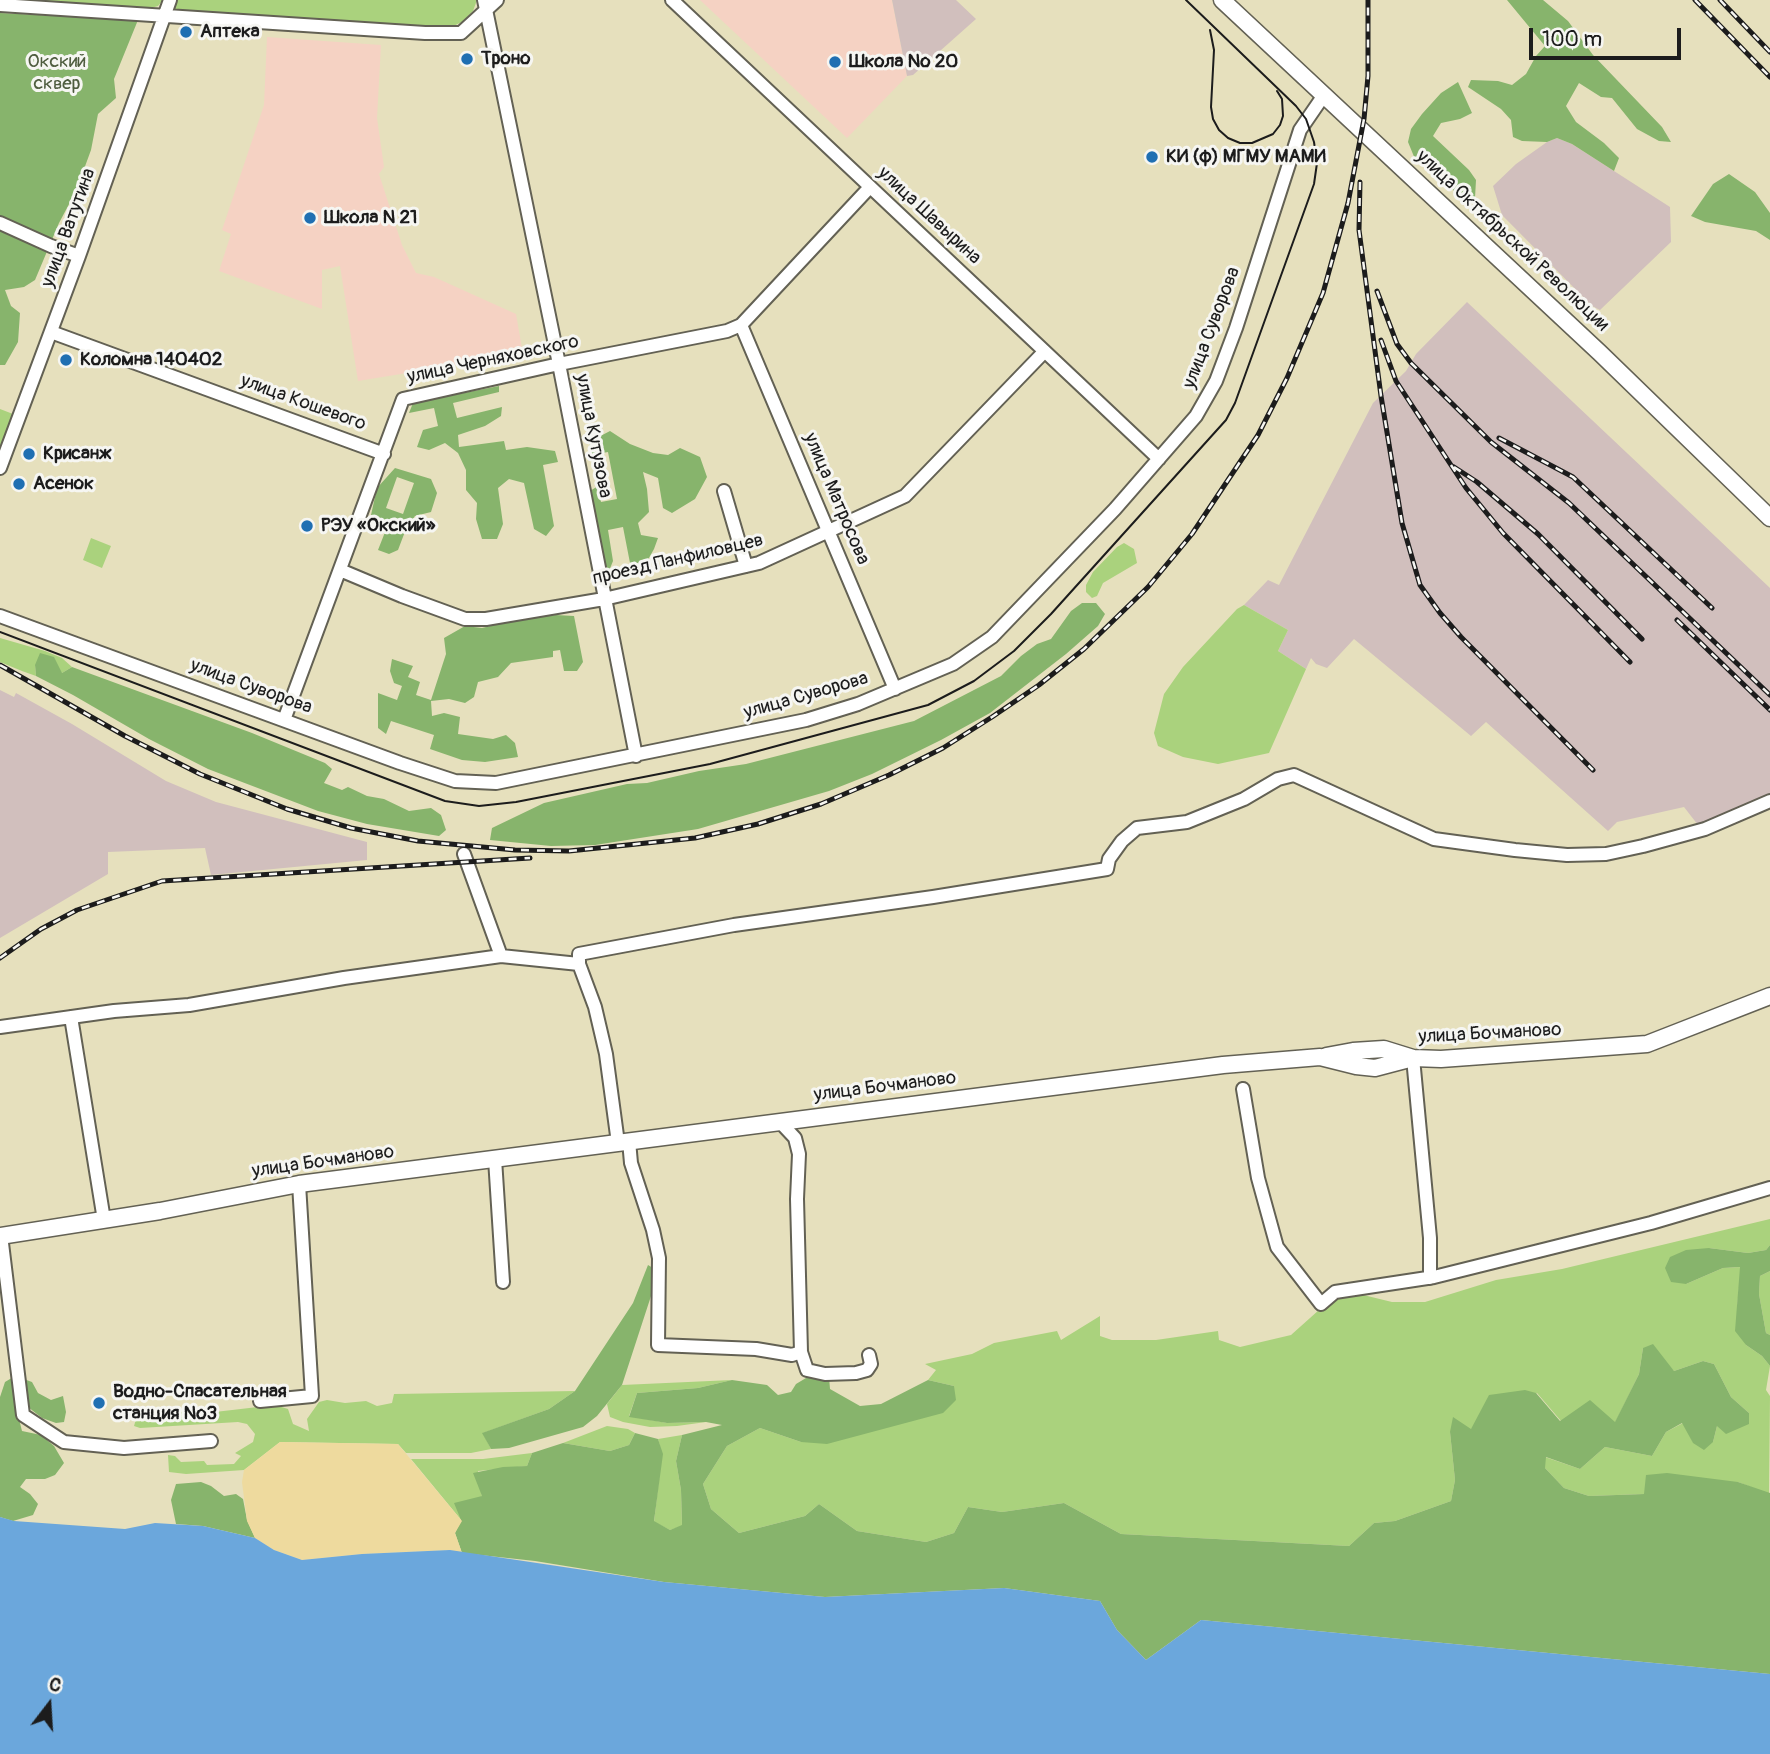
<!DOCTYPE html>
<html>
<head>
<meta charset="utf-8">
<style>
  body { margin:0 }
  #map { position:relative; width:1770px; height:1754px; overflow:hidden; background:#e6e0bd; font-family:Pangolin,sans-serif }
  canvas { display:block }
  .north { position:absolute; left:14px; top:1670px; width:70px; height:70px; -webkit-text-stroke:5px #f6f6f2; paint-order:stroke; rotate:17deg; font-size:19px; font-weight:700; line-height:28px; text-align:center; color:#1c1c1c }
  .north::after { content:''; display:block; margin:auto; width:24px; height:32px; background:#1c1c1c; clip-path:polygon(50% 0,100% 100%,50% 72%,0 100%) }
  .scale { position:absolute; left:1529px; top:28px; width:152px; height:32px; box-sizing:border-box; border:4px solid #1c1c1c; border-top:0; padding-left:9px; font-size:21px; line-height:24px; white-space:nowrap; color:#1c1c1c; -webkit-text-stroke:5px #f6f6f2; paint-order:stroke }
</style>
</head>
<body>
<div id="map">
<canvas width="1770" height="1754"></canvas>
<div class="north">С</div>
<div class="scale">100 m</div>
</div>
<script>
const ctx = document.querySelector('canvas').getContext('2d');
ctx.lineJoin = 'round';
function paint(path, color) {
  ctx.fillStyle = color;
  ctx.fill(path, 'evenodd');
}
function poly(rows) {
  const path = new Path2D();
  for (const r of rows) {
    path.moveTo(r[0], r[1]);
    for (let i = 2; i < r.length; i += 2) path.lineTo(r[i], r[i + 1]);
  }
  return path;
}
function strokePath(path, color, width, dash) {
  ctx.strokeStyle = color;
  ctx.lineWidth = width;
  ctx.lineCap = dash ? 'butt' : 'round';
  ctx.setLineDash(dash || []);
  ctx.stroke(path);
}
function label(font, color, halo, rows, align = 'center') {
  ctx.font = font + ' Pangolin,sans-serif';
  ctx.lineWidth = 6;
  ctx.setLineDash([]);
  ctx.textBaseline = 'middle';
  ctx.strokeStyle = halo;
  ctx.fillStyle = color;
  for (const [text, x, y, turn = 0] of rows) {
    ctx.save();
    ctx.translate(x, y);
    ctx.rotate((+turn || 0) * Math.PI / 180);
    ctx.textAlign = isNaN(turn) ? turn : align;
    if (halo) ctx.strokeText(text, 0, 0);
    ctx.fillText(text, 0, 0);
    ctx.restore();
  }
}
paint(poly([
  [700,0,892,0,907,76,847,138],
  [267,37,381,45,377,118,384,167,379,174,402,245,416,273,434,277,516,314,523,354,358,381,340,266,322,270,322,309,219,271,231,234,222,230,264,105]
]), '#f5d2c3');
paint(poly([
  [892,0,956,0,976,19,913,75,907,76],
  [1557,138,1572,144,1670,207,1671,242,1600,310,1592,306,1502,215,1493,186,1516,164,1547,142],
  [1467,302,1770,588,1770,795,1698,825,1684,807,1617,822,1608,831,1486,722,1471,736,1354,639,1327,668,1316,664,1311,658,1306,669,1278,651,1288,630,1244,605,1268,580,1279,585,1373,403,1406,371,1416,354],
  [0,690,14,697,16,693,72,724,166,781,216,802,367,842,367,860,211,875,205,848,108,852,108,874,0,938]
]), '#d1bfbd');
paint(poly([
  [15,0,163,0,158,6,148,9],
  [177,0,477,0,473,11,462,22,449,28,174,12],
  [0,409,13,414,0,450],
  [91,538,111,546,102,568,83,560],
  [1124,543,1134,549,1137,563,1103,583,1097,596,1092,598,1086,592,1086,585,1093,572,1117,547],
  [1244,605,1288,630,1278,651,1306,669,1269,753,1218,764,1183,757,1158,746,1154,733,1164,694,1183,667,1237,609],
  [0,638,45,651,62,658,72,667,62,673,35,665,36,676,22,671,0,662],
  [1770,1219,1770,1245,1766,1250,1748,1253,1709,1248,1686,1284,1723,1268,1741,1267,1737,1308,1746,1345,1762,1356,1770,1366,1766,1390,1770,1396,1769,1494,1738,1482,1644,1494,1589,1496,1564,1488,1545,1468,1545,1457,1580,1469,1605,1447,1652,1456,1666,1432,1683,1423,1693,1442,1713,1442,1717,1426,1749,1413,1731,1397,1714,1364,1703,1361,1674,1371,1643,1348,1639,1374,1615,1423,1561,1421,1537,1393,1471,1429,1450,1432,1455,1480,1451,1501,1395,1521,1374,1523,1349,1546,1121,1534,1064,1503,1002,1512,968,1507,954,1533,926,1542,857,1531,819,1504,805,1516,739,1533,711,1509,703,1484,727,1446,760,1428,801,1442,954,1386,928,1380,936,1370,925,1364,972,1354,994,1343,1057,1331,1061,1340,1100,1316,1100,1336,1112,1340,1156,1340,1218,1331,1219,1340,1240,1347,1291,1335,1329,1301,1351,1292,1392,1302,1425,1302,1496,1280,1562,1269],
  [1770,1271,1770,1335,1766,1333,1759,1294,1760,1276],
  [732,1380,698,1388,637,1393,629,1416,667,1423,706,1422,677,1426,650,1427,623,1422,610,1417,607,1404,622,1385],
  [575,1391,549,1409,483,1433,491,1449,471,1453,406,1453,398,1444,280,1442,244,1470,186,1474,169,1472,168,1455,175,1456,181,1462,204,1461,207,1465,234,1464,241,1456,235,1453,253,1442,255,1434,247,1424,238,1422,140,1428,134,1426,136,1419,143,1412,215,1412,275,1405,288,1409,293,1424,309,1431,307,1419,319,1402,327,1400,345,1403,366,1401,377,1406,392,1403,394,1394],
  [607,1426,628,1429,635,1433,629,1445,610,1451,563,1443],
  [682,1435,676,1461,681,1490,682,1526,670,1530,654,1522,662,1454,658,1439],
  [532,1453,527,1466,478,1471,482,1496,462,1521,411,1459,483,1459]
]), '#aad27d');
paint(poly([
  [1507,0,1543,0,1568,21,1593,55,1662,127,1671,142,1659,141,1637,129,1612,98,1601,97,1579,83,1566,106,1576,122,1604,143,1619,158,1614,171,1572,144,1557,138,1547,142,1522,141,1513,137,1511,120,1501,109,1468,87,1471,80,1498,81,1512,85,1526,74,1536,56,1545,46],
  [0,13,138,20,114,79,116,98,98,114,91,150,76,191,59,223,35,280,24,287,5,290,11,306,20,313,18,342,5,365,0,365],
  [1458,82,1472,113,1460,119,1441,123,1433,136,1469,170,1476,180,1475,198,1457,194,1437,174,1415,159,1408,142,1411,129,1422,114,1441,93],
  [1729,174,1755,192,1770,213,1770,240,1756,231,1705,222,1691,216,1713,184],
  [499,386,499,392,453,403,457,418,502,407,501,416,485,426,458,435,459,447,504,441,506,450,527,447,555,451,558,462,543,465,554,526,546,536,534,529,524,483,509,479,498,488,503,524,497,539,482,539,476,519,477,503,466,490,466,470,458,453,445,443,429,450,417,447,423,430,438,426,434,408,409,413,413,403],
  [610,431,630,444,653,453,668,455,680,448,700,457,707,477,695,499,672,513,663,508,658,478,643,472,647,489,649,512,638,523,641,535,658,538,654,549,645,565,630,563,623,527,608,530,613,561,609,571,606,573,590,491,598,486,601,502,617,499,608,452,592,455,589,442],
  [395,468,431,479,437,493,431,512,415,516,406,529,398,550,389,554,378,550,389,522,371,515,377,488],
  [397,477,414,483,403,514,386,508],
  [1082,603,1096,603,1105,614,1098,626,1066,654,990,713,941,740,872,774,829,791,698,829,595,845,551,846,490,840,492,828,544,803,627,784,647,783,699,771,746,764,914,721,1001,676,1021,656,1037,644,1051,639,1071,611],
  [556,615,574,616,583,662,577,671,564,671,560,650,553,651,553,657,511,663,498,677,478,682,474,697,465,703,449,699,431,701,432,716,444,713,460,717,458,734,493,739,506,735,515,743,518,757,485,762,462,760,430,749,434,735,391,721,386,734,378,728,378,693,397,700,402,686,394,683,390,671,392,659,413,666,408,677,420,682,416,695,431,700,446,654,444,638,465,626,482,628,522,618],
  [40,653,54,657,62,673,72,667,252,733,325,763,332,769,324,783,342,790,348,787,367,796,384,799,409,811,431,808,441,815,446,830,439,836,367,824,318,811,208,769,149,739,73,695,36,676,35,665],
  [1770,1245,1770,1271,1760,1276,1759,1294,1766,1333,1770,1335,1770,1366,1762,1356,1746,1345,1735,1331,1740,1267,1723,1268,1686,1284,1671,1282,1665,1268,1670,1257,1686,1250,1709,1248,1748,1253,1766,1250],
  [648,1265,653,1268,652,1293,622,1385,597,1416,583,1427,509,1448,491,1449,482,1433,549,1409,575,1391,633,1303],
  [1653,1344,1674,1371,1703,1361,1714,1364,1731,1397,1749,1413,1749,1424,1726,1434,1717,1426,1713,1442,1704,1450,1693,1443,1682,1423,1666,1432,1652,1456,1605,1447,1580,1469,1546,1457,1545,1468,1564,1488,1589,1496,1644,1494,1646,1475,1667,1473,1738,1482,1770,1493,1770,1674,1201,1620,1146,1660,1117,1630,1100,1601,1004,1588,825,1597,664,1582,535,1561,462,1553,455,1533,461,1520,454,1503,482,1496,473,1473,503,1467,527,1466,532,1453,563,1443,610,1451,629,1445,635,1433,658,1439,663,1454,654,1521,670,1530,682,1525,681,1490,676,1461,682,1435,722,1425,706,1422,667,1423,629,1417,637,1393,698,1388,732,1380,767,1385,778,1395,791,1392,796,1384,806,1378,829,1377,830,1389,860,1406,881,1404,928,1380,954,1386,956,1400,943,1413,827,1444,801,1442,760,1428,727,1446,703,1484,711,1509,739,1533,805,1516,819,1504,857,1531,926,1542,954,1533,968,1507,1002,1512,1064,1503,1121,1534,1349,1546,1374,1523,1395,1521,1451,1501,1455,1480,1450,1432,1453,1417,1471,1429,1489,1395,1525,1390,1536,1393,1560,1421,1590,1400,1615,1422,1639,1374,1643,1348],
  [15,1376,32,1382,38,1393,51,1400,63,1396,66,1412,64,1422,56,1423,42,1418,28,1407,18,1415,22,1431,41,1435,54,1446,64,1463,55,1475,45,1479,26,1479,20,1487,30,1494,38,1504,33,1515,13,1521,0,1517,0,1397,5,1382],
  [201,1482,211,1486,224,1496,236,1494,243,1499,247,1520,255,1538,203,1526,176,1524,171,1500,176,1484]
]), '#87b46c');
paint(poly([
  [280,1442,398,1444,462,1521,455,1533,462,1553,450,1550,426,1551,362,1554,302,1560,274,1550,255,1538,247,1521,242,1482,244,1470]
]), '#eeda9e');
paint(poly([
  [0,1517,14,1521,125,1529,155,1523,203,1526,255,1538,274,1550,302,1560,362,1554,450,1550,664,1582,825,1597,1004,1588,1100,1601,1117,1630,1146,1660,1201,1620,1770,1674,1770,1754,0,1754]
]), '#6ba7dc');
const minor = poly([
  [484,0,559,364,636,756],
  [672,0,1159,459],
  [0,5,425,33,461,33,497,0],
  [0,223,51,246,79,256],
  [741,325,895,689],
  [51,332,384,454],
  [0,468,79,256,170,0],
  [724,491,746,566],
  [340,570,402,596,465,619,486,619,604,599,759,563,905,496,1044,352],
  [0,616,400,763,455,781,496,783,806,720,858,704,953,664,992,637,1115,509,1196,416,1216,381,1236,328,1300,130,1324,95],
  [284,720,403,399,559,364,727,331,741,325,870,187],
  [464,854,501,956,579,964,595,1007,606,1054,618,1143],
  [579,964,579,954,734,925,933,897,1107,869,1109,859,1122,841,1137,828,1187,822,1244,799,1278,779,1294,775,1434,839,1515,850,1567,855,1606,854,1643,846,1705,829,1770,801],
  [71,1017,104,1220],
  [0,1027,114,1011,189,1005,344,978,501,956],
  [1413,1058,1430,1238,1430,1278],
  [1243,1089,1258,1178,1277,1247,1321,1304,1335,1292,1434,1277,1651,1223,1770,1188],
  [629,1141,631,1163,653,1230,659,1258,658,1345,756,1349,792,1355,801,1352,797,1199,799,1154,795,1138,780,1122],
  [495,1159,503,1282],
  [1,1235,23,1415,64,1442,124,1448,211,1441],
  [801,1352,807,1370,825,1374,856,1373,867,1370,871,1364,869,1355],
  [260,1401,312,1396,299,1184]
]);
const major = poly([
  [1222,0,1600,353,1770,518],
  [1326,1056,1353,1051,1384,1049,1413,1058],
  [0,1236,160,1211,299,1184,1223,1065,1320,1057,1356,1066,1375,1068,1413,1058,1441,1059,1647,1044,1770,996]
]);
strokePath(minor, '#636154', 16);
strokePath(major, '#636154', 19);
strokePath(minor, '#fff', 12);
strokePath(major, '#fff', 16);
strokePath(poly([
  [1210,30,1214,50,1211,107,1213,119,1219,130,1228,138,1240,143,1252,143,1273,134,1280,125,1283,116,1282,99,1277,91],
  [0,632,445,801,479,806,516,802,710,764,928,705,974,681,1014,651,1051,614,1226,420,1235,403,1314,184,1317,163,1314,142,1306,119,1296,106,1186,0]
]), '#1c1c1c', 2);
const rail = poly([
  [1695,0,1770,77],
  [1720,0,1770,52],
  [1360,182,1359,230,1381,396,1402,523,1420,585,1440,613,1461,637,1593,770],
  [1377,291,1397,344,1411,363,1491,442,1569,503,1770,695],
  [1381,340,1396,381,1466,488,1503,533,1630,662],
  [1499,438,1573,477,1712,608],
  [1454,467,1477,482,1538,534,1642,639],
  [1677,620,1770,710],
  [0,665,125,736,200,774,287,809,351,828,418,841,515,850,569,851,695,838,758,824,821,804,889,775,943,748,992,717,1039,685,1084,649,1148,587,1192,534,1258,435,1287,378,1323,293,1348,203,1364,119,1368,76,1368,0],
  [0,958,41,929,77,910,162,881,530,858]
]);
strokePath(rail, '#1c1c1c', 5);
strokePath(rail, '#f6f6f2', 2.5, [8]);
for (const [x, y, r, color] of [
  [186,32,7,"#1f6fb2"],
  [467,59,7,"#1f6fb2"],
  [835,62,7,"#1f6fb2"],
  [1152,157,7,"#1f6fb2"],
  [310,218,7,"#1f6fb2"],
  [66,360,7,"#1f6fb2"],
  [29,454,7,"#1f6fb2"],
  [19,484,7,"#1f6fb2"],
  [307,526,7,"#1f6fb2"],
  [99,1403,7,"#1f6fb2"]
]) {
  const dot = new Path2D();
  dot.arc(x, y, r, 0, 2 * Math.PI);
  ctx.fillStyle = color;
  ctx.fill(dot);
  strokePath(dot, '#f6f6f2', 2.5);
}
label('bold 19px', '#1c1c1c', '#f6f6f2', [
  ["Аптека",200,32],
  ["Троно",481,59],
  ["Школа № 20",849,62],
  ["КИ (ф) МГМУ МАМИ",1166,157],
  ["Школа N 21",324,218],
  ["Коломна 140402",80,360],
  ["Крисанж",43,454],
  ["Асенок",33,484],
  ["РЭУ «Окский»",321,526],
  ["Водно-Спасательная",113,1392],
  ["станция №3",113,1414]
], 'left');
label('19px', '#4e5c3e', '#f6f6f2', [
  ["Окский",57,62],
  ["сквер",57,84]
]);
label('19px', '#1c1c1c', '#f6f6f2', [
  ["улица Шавырина",929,216,43],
  ["улица Ватутина",69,228,-70],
  ["улица Октябрьской Революции",1512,241,43],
  ["улица Суворова",1212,328,-69],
  ["улица Черняховского",493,360,-12],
  ["улица Кошевого",303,403,20],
  ["улица Кутузова",593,436,79],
  ["улица Матросова",836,499,67],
  ["проезд Панфиловцев",678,560,-13],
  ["улица Суворова",251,687,20],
  ["улица Суворова",806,696,-16],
  ["улица Бочманово",1490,1034,-3],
  ["улица Бочманово",885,1087,-7],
  ["улица Бочманово",323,1162,-8]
]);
</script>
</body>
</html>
